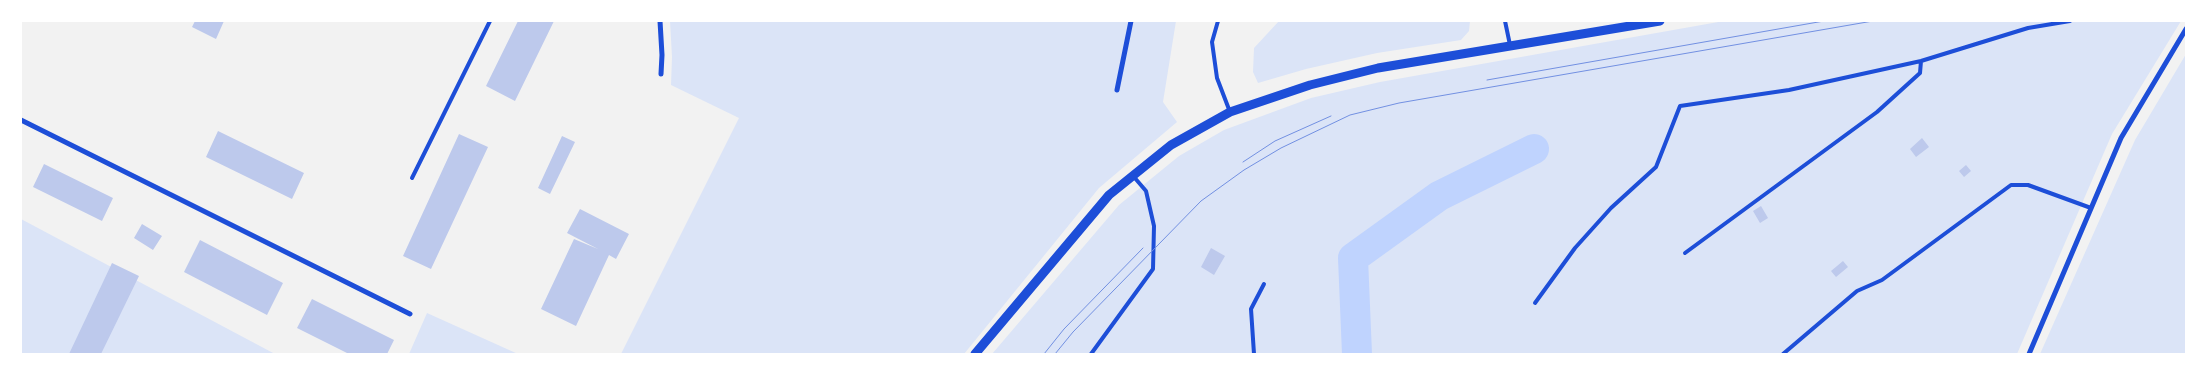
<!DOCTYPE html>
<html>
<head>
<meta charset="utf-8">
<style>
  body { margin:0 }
  #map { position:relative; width:2207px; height:375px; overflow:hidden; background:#f2f2f2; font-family:"IBM Plex Sans",sans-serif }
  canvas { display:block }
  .frame { position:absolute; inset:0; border:22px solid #fff; pointer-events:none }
</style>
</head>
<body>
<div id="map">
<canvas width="2207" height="375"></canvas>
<div class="frame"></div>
</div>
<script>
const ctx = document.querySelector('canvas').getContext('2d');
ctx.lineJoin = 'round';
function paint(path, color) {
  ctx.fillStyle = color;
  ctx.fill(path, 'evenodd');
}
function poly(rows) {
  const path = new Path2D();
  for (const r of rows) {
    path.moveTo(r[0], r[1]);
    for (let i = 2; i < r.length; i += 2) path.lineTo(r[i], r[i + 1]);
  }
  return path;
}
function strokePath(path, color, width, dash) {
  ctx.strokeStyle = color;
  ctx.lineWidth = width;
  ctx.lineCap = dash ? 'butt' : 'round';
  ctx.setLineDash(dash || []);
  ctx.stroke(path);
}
paint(poly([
  [670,21,1176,21,1163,102,1177,122,1099,188,964,354,621,354,739,118,671,85,672,57],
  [1279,21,1470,21,1469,31,1461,40,1377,53,1306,69,1258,83,1253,72,1254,48],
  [1724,21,2181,21,2112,134,2017,354,992,354,1119,205,1179,156,1224,130,1311,98,1380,82],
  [2186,54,2186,354,2040,354,2135,140],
  [21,219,275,354,21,354],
  [427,313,518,354,409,354]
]), '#dbe4f7');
strokePath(poly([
  [1357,354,1353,258,1439,196,1534,149]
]), '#bfd3fe', 30);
paint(poly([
  [195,21,224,21,216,39,192,27],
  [518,21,554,21,515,101,486,86],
  [218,131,304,173,292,199,206,157],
  [459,134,488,147,431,269,403,256],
  [562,136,575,142,550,194,538,188],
  [1922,138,1929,147,1916,157,1910,149],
  [44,164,113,198,102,221,33,187],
  [1966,165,1971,171,1964,177,1959,171],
  [1761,206,1768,218,1760,223,1753,211],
  [580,209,629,234,616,259,609,255,576,326,541,309,574,239,598,249,567,233],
  [142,224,162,236,153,250,134,238],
  [200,240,283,283,267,315,184,272],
  [1211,248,1225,256,1214,275,1201,267],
  [1843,261,1848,267,1836,277,1831,271],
  [112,263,139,276,101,354,69,354],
  [312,299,394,340,387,354,349,354,297,328]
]), '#bdc9ec');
strokePath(poly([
  [1218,21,1212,42,1217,78,1230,112],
  [1505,21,1510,45],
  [412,178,490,21],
  [1685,253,1877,112,1920,73,1921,61],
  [1535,303,1575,248,1611,208,1656,167,1680,106,1789,90,1921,61,2028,28,2070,21],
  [1091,354,1153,269,1154,226,1146,191,1134,177],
  [1254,354,1251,309,1264,284],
  [1783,354,1857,291,1882,280,2011,185,2028,185,2091,208]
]), '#1d4ed8', 4);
strokePath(poly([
  [660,21,662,55,661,74],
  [1117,90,1131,21],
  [21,120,410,314],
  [2029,354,2121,138,2186,29]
]), '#1d4ed8', 5);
strokePath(poly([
  [975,354,1109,195,1171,145,1230,112,1310,85,1378,68,1660,21]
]), '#1d4ed8', 9);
strokePath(poly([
  [1487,80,1824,21],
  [1243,162,1275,141,1331,116],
  [1044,354,1064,329,1143,248],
  [1055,354,1073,332,1201,201,1244,170,1281,148,1350,115,1399,103,1873,21]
]), '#7290e2', 1);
</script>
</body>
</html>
